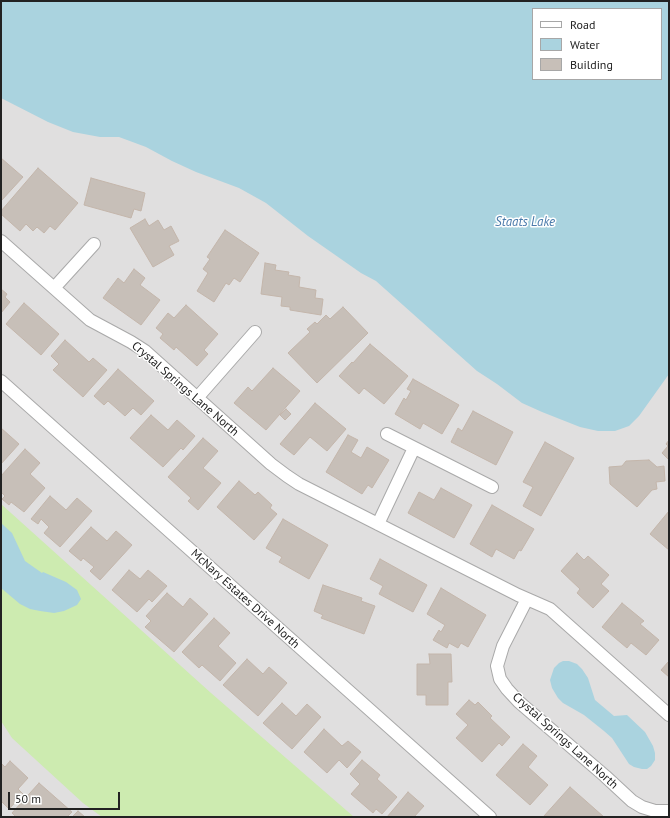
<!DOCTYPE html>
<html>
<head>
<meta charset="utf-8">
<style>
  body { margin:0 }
  #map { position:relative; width:670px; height:818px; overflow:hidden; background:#f2efe9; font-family:"PT Sans",sans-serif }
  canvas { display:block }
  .frame { position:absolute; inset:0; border:2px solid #222; pointer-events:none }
  .legend { position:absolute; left:532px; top:8px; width:130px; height:72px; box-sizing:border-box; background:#fff; border:1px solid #a7a7a7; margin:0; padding:5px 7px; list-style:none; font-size:12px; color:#222 }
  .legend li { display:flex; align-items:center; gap:8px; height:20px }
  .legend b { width:20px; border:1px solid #a7a7a7 }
  .scale { position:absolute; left:8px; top:792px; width:112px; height:18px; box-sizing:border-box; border:2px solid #222; border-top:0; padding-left:5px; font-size:12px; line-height:14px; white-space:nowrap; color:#222; -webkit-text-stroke:3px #fff; paint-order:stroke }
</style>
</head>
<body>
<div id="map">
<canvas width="670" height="818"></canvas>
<div class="frame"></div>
<ul class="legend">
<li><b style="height:5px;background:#fff"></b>Road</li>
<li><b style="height:11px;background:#aad3df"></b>Water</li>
<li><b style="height:11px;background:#c7bfb8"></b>Building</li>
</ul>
<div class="scale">50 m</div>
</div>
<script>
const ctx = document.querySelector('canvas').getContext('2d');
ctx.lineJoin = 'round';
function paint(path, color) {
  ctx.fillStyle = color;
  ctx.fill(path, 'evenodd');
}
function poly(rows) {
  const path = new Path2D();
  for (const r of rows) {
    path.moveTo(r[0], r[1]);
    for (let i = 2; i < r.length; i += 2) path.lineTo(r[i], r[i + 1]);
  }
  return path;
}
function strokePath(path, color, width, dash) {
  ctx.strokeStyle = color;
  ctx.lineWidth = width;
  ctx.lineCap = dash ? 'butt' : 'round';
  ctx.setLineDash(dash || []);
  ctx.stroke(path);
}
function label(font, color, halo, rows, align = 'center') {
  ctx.font = font + ' "PT Sans",sans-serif';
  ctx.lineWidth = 3;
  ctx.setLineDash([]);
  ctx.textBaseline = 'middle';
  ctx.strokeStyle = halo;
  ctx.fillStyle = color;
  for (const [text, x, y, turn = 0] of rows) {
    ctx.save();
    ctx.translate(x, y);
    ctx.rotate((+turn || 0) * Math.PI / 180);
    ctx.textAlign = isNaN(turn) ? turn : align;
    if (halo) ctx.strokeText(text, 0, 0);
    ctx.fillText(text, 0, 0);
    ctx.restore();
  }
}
paint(poly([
  [1,1,669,1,669,817,1,817],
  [533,9,661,9,661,79,533,79]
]), '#e0dfdf');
paint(poly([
  [1,504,211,693,354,817,102,817,83,803,12,738,1,721]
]), '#cdebb0');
paint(poly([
  [1,1,669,1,669,374,639,416,629,426,615,431,598,431,580,427,542,412,522,403,497,384,477,371,376,281,361,273,308,236,266,203,239,188,196,172,172,161,146,147,119,137,100,137,73,132,48,122,1,98],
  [533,9,661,9,661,79,533,79],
  [1,523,12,533,25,561,42,573,43,572,66,582,77,590,81,599,77,605,64,611,54,613,40,611,30,609,20,604,1,588],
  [563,661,569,661,577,664,582,669,588,678,595,700,614,716,627,715,645,732,653,746,655,753,655,760,651,766,647,769,642,769,634,767,629,764,612,738,604,731,584,715,563,703,558,698,552,688,550,680,554,668,559,663]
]), '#aad3df');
const building = poly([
  [1,158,23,177,1,201,1,158],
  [38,168,78,203,55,230,50,226,44,233,37,227,33,231,26,224,20,231,1,214,1,211,38,168],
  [91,178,145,193,141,211,134,209,131,218,84,205,91,178],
  [145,219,149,226,158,220,164,230,171,226,179,241,169,246,174,255,153,267,130,228,145,219],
  [225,230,259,253,240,282,234,278,229,285,226,283,214,302,197,291,208,273,203,269,210,259,207,257,225,230],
  [265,263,276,265,275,270,289,272,288,275,300,277,299,287,316,290,315,298,323,299,321,315,290,310,290,307,281,306,282,297,261,294,265,263],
  [134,269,145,278,140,285,160,300,141,325,103,298,118,278,124,283,134,269],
  [1,289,7,294,5,297,10,302,1,313,1,289],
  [24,303,59,334,41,355,6,324,24,303],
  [186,305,218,334,204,350,208,354,197,366,176,347,174,350,160,338,163,334,156,328,168,313,174,318,186,305],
  [343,307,368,333,317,383,288,353,310,332,307,329,315,322,317,324,326,315,330,319,343,307],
  [65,340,89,362,93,358,107,370,83,397,53,370,59,364,51,356,65,340],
  [370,344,408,376,384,404,364,388,359,394,339,376,352,362,353,363,370,344],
  [273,368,300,391,266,430,234,403,248,387,252,391,273,368],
  [118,369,154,401,141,415,133,408,125,416,108,401,104,405,94,396,118,369],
  [413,379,459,405,442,434,423,423,420,429,395,414,404,398,406,400,411,391,407,389,413,379],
  [315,403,346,429,327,451,310,437,294,455,280,444,315,403],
  [286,409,291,414,285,420,280,415,286,409],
  [473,411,513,432,496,465,451,442,458,428,462,431,473,411],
  [151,415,168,430,177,420,195,436,183,450,181,448,163,467,130,438,151,415],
  [1,428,19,444,1,464,1,428],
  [348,435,358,440,351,452,361,458,367,447,389,460,372,488,368,485,362,494,326,472,348,435],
  [203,438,218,451,203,468,221,483,198,510,188,501,191,498,168,477,203,438],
  [669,440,669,460,662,453,668,446,666,444,669,440],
  [545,442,574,458,541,516,523,506,533,487,523,482,545,442],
  [25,449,40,463,30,474,45,488,24,512,11,502,9,505,2,499,5,496,1,492,1,476,25,449],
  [649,460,657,467,664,466,665,481,656,482,657,489,652,490,637,507,610,484,609,467,622,466,626,461,649,460],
  [239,481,255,495,258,492,272,505,270,508,277,514,254,540,217,507,239,481],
  [441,488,472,505,454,538,408,513,419,492,434,500,441,488],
  [50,496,66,510,77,498,92,511,60,547,44,533,49,527,41,519,38,524,31,519,50,496],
  [492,505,534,529,521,551,519,550,514,559,496,549,492,557,470,544,492,505],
  [669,511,669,550,650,534,669,511],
  [283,519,328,545,309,579,279,562,282,557,266,548,283,519],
  [91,527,107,541,116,531,132,545,100,580,90,571,94,567,83,558,81,561,69,551,91,527],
  [577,553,584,560,588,556,609,575,601,584,609,591,593,608,577,593,580,589,561,571,577,553],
  [380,559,427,585,413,612,379,594,383,586,370,579,380,559],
  [129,570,140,579,148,570,167,586,152,602,149,599,137,612,112,590,129,570],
  [323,585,362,598,361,601,375,606,364,634,321,618,323,615,314,611,323,585],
  [441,588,486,615,468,647,461,643,458,648,449,643,447,648,433,640,439,630,441,632,445,625,427,614,441,588],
  [167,593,183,607,190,598,208,614,174,652,145,627,151,621,146,616,167,593],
  [622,603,644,621,640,624,659,640,646,655,631,643,627,648,602,627,622,603],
  [214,618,230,633,218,646,236,663,220,681,202,665,199,668,182,652,214,618],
  [429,654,451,654,452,682,448,682,448,705,426,705,426,695,417,695,417,664,430,664,429,654],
  [247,659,263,674,269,667,287,683,258,716,223,685,247,659],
  [669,661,669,677,661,670,669,661],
  [469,700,475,705,478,702,492,716,490,718,510,737,502,746,499,743,482,762,456,738,468,725,456,714,469,700],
  [282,703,296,716,307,704,321,717,292,749,263,723,282,703],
  [324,729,342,746,348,741,361,752,347,768,339,760,327,773,304,752,324,729],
  [523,744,537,756,528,767,548,785,530,805,496,775,523,744],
  [362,760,380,775,377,779,397,797,382,814,376,809,373,813,351,794,360,784,350,774,362,760],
  [10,761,28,778,18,789,23,794,9,809,1,801,1,763,5,767,10,761],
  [39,783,72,812,67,817,16,817,12,813,39,783],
  [570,787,604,817,544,816,570,787],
  [408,792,424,806,414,817,387,817,408,792],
  [78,811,85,817,72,817,78,811]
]);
paint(building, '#c7bfb8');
strokePath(building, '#c4b6ab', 1);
const minor = poly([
  [1,241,90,320,131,342,145,351,271,464,287,476,299,484,518,595,550,609,669,715],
  [54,288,94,244],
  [1,381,490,817],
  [197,398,255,332],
  [387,434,492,487],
  [378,524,414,448],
  [527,599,503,646,497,666,500,679,507,689,519,702,605,776,632,801,642,807,655,811,669,811]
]);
strokePath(minor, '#a9a9a9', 14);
strokePath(minor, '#fff', 12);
label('12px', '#222', '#fff', [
  ["Crystal Springs Lane North",185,389,41],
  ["McNary Estates Drive North",245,599,42],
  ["Crystal Springs Lane North",565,741,42]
]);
label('italic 13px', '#4a7aab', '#fff', [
  ["Staats Lake",525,222]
]);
</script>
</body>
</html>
